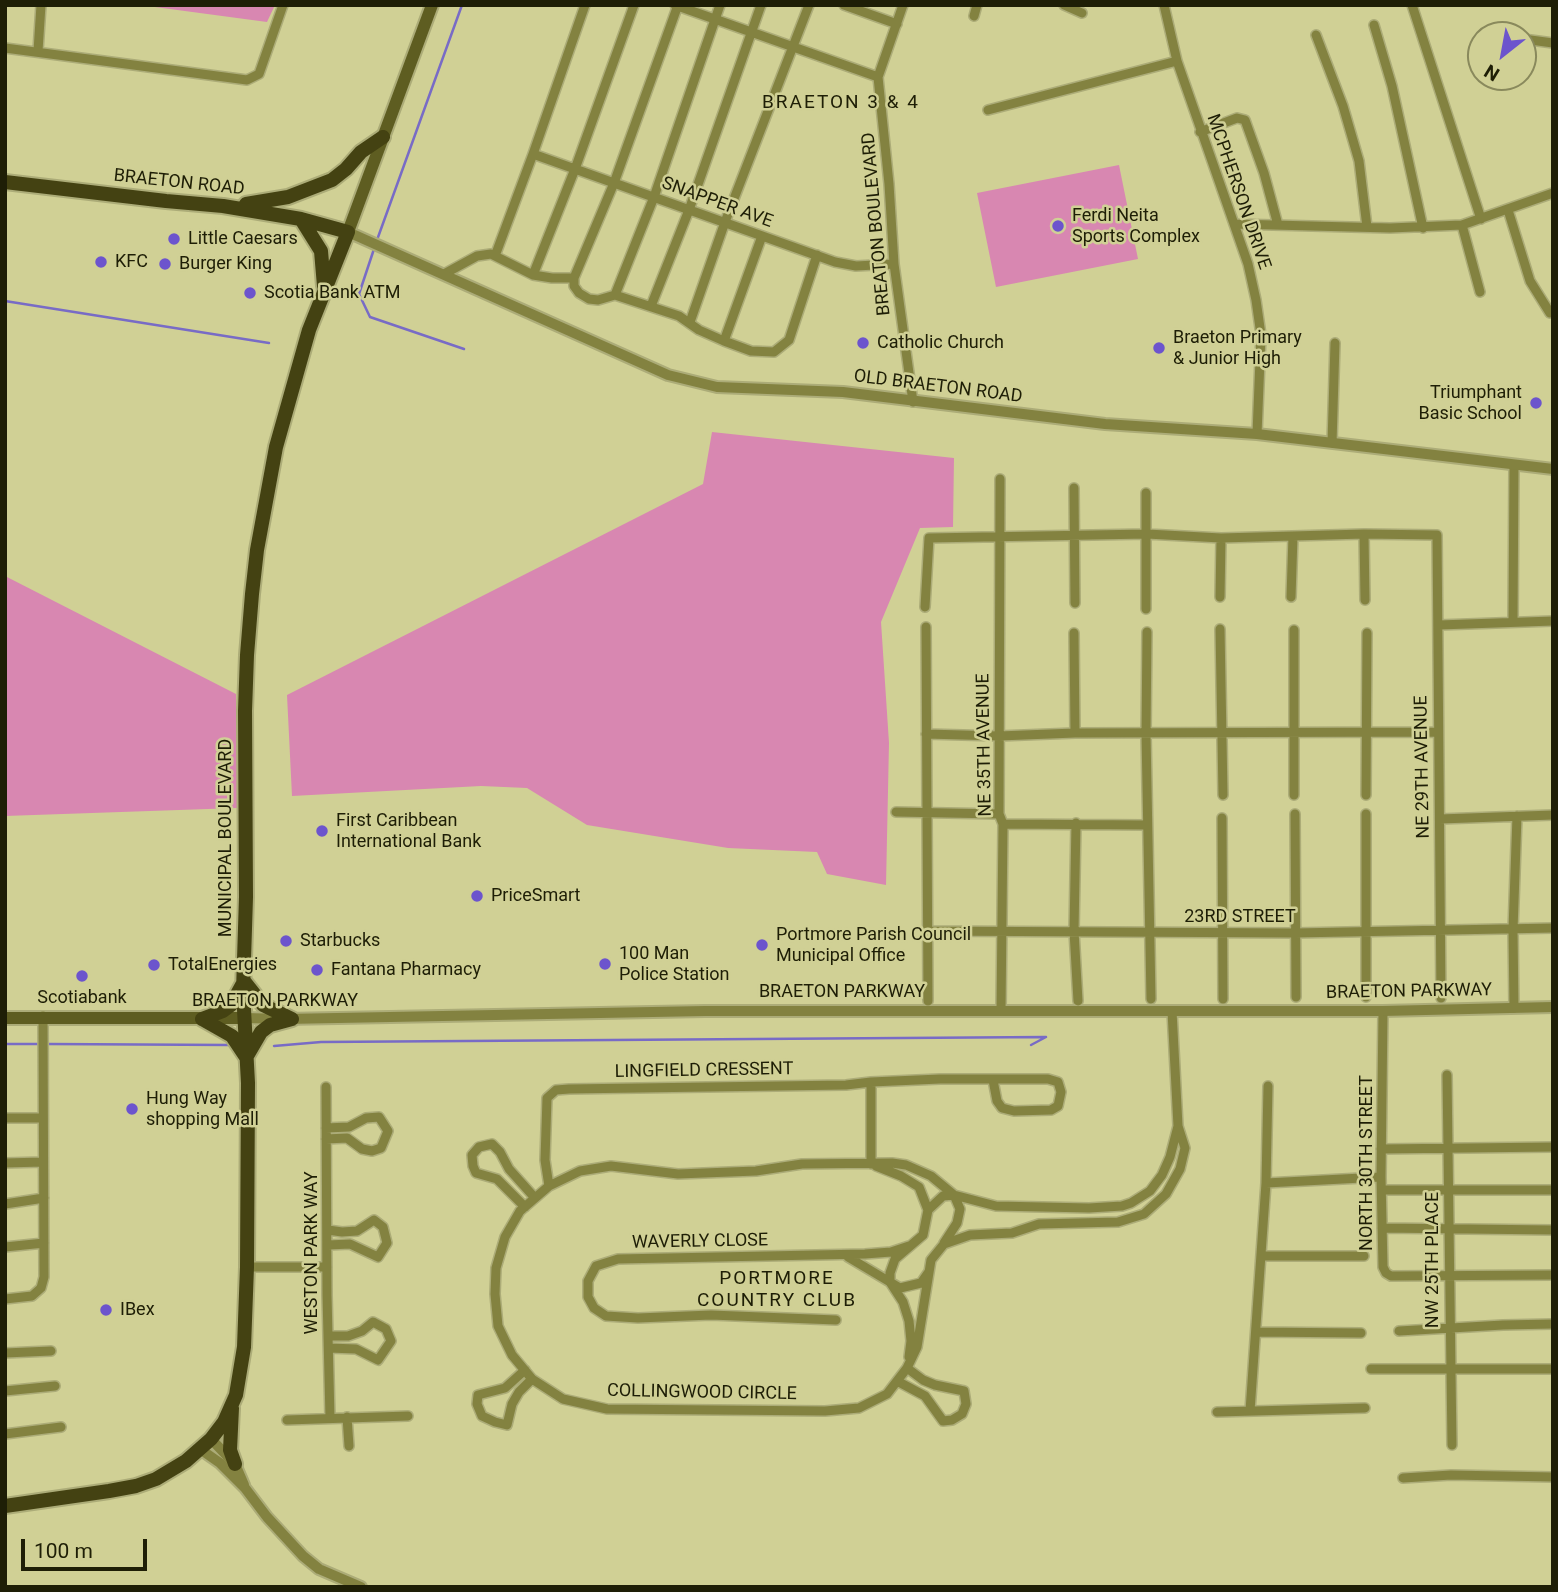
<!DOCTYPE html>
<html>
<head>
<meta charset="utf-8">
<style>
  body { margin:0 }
  #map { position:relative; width:1558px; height:1592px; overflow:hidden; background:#d0d095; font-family:Roboto,sans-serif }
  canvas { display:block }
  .frame { position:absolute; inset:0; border:7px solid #1e1e06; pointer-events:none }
  .north { position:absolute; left:1467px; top:21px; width:70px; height:70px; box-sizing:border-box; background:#d0d095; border:2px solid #89895c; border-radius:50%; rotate:211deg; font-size:19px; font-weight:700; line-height:28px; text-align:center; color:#1e1e06 }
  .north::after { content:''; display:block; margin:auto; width:24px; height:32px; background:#6c54cd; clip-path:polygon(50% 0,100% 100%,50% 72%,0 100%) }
  .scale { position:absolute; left:21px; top:1539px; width:126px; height:32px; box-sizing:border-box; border:4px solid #1e1e06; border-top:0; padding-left:9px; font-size:21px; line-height:24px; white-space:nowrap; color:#1e1e06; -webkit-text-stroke:5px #d0d095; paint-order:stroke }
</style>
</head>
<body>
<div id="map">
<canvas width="1558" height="1592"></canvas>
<div class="frame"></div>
<div class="north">N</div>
<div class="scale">100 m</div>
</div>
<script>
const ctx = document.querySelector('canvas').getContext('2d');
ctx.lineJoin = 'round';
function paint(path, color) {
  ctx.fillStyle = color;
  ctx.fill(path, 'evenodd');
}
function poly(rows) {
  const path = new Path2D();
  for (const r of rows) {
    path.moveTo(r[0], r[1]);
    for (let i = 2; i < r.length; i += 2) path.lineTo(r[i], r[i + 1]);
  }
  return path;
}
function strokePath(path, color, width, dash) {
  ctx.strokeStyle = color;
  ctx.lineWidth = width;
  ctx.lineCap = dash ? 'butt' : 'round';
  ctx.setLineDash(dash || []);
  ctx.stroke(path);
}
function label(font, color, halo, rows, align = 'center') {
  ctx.font = font + ' Roboto,sans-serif';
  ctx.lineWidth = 5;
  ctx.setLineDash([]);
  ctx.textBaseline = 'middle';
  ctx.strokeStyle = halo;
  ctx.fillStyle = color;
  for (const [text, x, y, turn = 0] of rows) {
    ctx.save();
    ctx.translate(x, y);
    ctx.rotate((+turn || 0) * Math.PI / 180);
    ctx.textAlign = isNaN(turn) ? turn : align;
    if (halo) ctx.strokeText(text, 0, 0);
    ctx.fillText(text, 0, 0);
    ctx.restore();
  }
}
paint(poly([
  [140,5,275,5,267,22],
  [1119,165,1138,259,996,287,977,193],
  [712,432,954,458,953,527,920,528,881,622,889,743,886,885,827,874,817,852,728,848,587,825,527,788,481,786,292,796,287,695,703,484],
  [5,576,236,694,237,808,5,816]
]), '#d887b1');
strokePath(poly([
  [377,240,462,5],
  [375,246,359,294,370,317,464,349],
  [5,301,269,343],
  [5,1044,40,1044],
  [47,1044,230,1045],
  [274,1046,321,1042,1046,1037,1031,1045]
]), '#786bc6', 2.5);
const minor = poly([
  [675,5,878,77],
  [844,5,897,24],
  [903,5,878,77,889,184,894,264,913,402],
  [1064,5,1082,13],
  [1164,5,1177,61,1248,264,1256,300,1261,335,1257,434],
  [1412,5,1481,219],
  [974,16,977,5],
  [1374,25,1392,86,1423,228],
  [1316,35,1343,106,1359,161,1367,227],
  [1523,39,1553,43],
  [5,48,247,80,259,74,283,5],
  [38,51,41,5],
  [988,110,1177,61],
  [1200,132,1237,118,1245,120,1264,173,1278,225],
  [533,154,835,262,856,266,894,264],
  [1508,210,1530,281,1550,313],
  [1234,224,1390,228,1462,225,1553,193],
  [1462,225,1480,292],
  [495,256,533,154,585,5],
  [444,274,477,256,491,254,533,275,552,278,574,278,574,286,579,293,589,299,598,300,615,295,679,316,699,330,724,341,751,351,774,352,789,340,817,255],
  [533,275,575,169,634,5],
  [574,278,614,183,678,5],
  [615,295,654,197,720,5],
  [651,306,689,210,761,5],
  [690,322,725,222,809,5],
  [724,341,762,236],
  [1332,443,1335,343],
  [1000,479,999,814,1003,824,1001,1010],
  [1074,488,1075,603],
  [1146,493,1146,609],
  [1364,534,1365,600],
  [1220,597,1221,538],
  [1291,597,1293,536],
  [925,607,929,538,1147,534,1221,538,1364,534,1437,535,1441,998],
  [1513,622,1514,465],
  [1439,625,1553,621],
  [926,627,928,1001],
  [1220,629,1223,795],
  [1294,630,1294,795],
  [1147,632,1146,734,1151,999],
  [1074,633,1075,733],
  [926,734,999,736,1075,733,1438,732],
  [1366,795,1367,633],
  [896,812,999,814],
  [1295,814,1296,997],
  [1366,814,1366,997],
  [1222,818,1223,999],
  [1440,819,1553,815],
  [1076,823,1074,931,1078,1001],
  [1003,824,1147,825],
  [927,931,1295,933,1553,928],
  [1514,1008,1513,930,1517,816],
  [1172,1011,1178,1126,1170,1157,1162,1175,1150,1191,1131,1203,1122,1206,1089,1208,996,1206,954,1195,931,1176,906,1165,892,1163,802,1164,756,1171,678,1174,611,1166,580,1171,549,1186,520,1211,505,1237,496,1268,495,1294,498,1326,512,1355,532,1379,563,1399,607,1409,825,1411,859,1408,887,1394,907,1368,917,1347,931,1260,944,1244,970,1235,1012,1233,1039,1224,1118,1222,1144,1214,1166,1194,1180,1169,1185,1148,1178,1126],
  [1383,1011,1381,1177,1383,1267,1386,1273,1391,1276,1553,1275],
  [1447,1075,1452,1445],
  [871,1082,940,1079,1048,1079,1058,1082,1061,1092,1058,1106,1051,1110,1014,1111,1002,1108,997,1101,993,1080],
  [326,1087,327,1295,330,1418],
  [5,1118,43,1118],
  [326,1128,349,1127,366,1118,379,1117,388,1131,381,1148,372,1151,362,1149,347,1138,326,1139],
  [1381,1149,1553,1147],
  [5,1163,43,1162],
  [876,1166,901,1176,919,1187,928,1210],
  [1266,1183,1381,1177],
  [549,1186,545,1160,547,1098,556,1090,569,1089,846,1085,871,1082,871,1164],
  [1382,1190,1553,1190],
  [5,1204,44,1198],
  [525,1207,497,1179,476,1173,473,1166,472,1155,479,1147,492,1144,500,1152,509,1169,535,1198],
  [1382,1228,1553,1230],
  [944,1243,957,1223,960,1209,954,1195],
  [328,1245,350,1244,378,1257,387,1243,383,1227,374,1220,357,1231,342,1232,328,1230],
  [5,1247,44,1243],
  [1261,1256,1364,1256],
  [848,1257,900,1288,921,1283,928,1273],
  [247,1267,327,1267],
  [5,1299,32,1296,41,1288,44,1277,43,1016],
  [836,1320,711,1315,638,1318,606,1316,594,1308,588,1297,588,1281,596,1266,618,1259,865,1254,891,1252,909,1246],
  [1399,1331,1503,1325,1553,1324],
  [1256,1332,1361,1333],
  [328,1336,348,1336,362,1331,373,1322,386,1329,391,1341,378,1360,356,1349,329,1348],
  [5,1353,51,1351],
  [909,1357,911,1341,909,1321,903,1302,890,1282,890,1273,895,1259,923,1235,928,1210,943,1196,954,1195],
  [1371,1369,1553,1369],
  [525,1370,505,1388,478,1395,477,1404,482,1416,495,1422,507,1425,512,1404,519,1392,532,1379],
  [897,1381,925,1396,943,1421,952,1420,962,1414,966,1404,964,1391,935,1385,923,1380,907,1368],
  [5,1391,55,1386],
  [1250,1411,1266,1183,1268,1086],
  [1217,1412,1365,1408],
  [347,1417,349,1446],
  [287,1420,408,1416],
  [5,1434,61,1427],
  [1403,1478,1451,1475,1553,1477]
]);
const tertiary = poly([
  [348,232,668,375,717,387,843,392,1105,424,1257,434,1553,469],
  [244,1018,285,1019,705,1011,1383,1011,1553,1007],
  [211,1439,235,1464,244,1485],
  [200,1449,220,1463,245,1488,267,1517,303,1556,319,1569,361,1587]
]);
const secondary = poly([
  [348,232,432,5],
  [5,1018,244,1018]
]);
const primary = poly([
  [5,182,166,201,223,206,301,219,348,232,309,330,276,447,257,550,252,594,247,655,245,711,246,897,243,991,248,1083,247,1267,244,1347,236,1395,224,1422,211,1439,186,1461,156,1479,136,1486,109,1491,5,1506],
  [246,204,288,197,332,180,346,169,361,152,383,137],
  [301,219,321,251,324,286],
  [244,981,263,1005,292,1019],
  [202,1019,232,1036,246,1057],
  [202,1019,223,1011,231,1005,242,985],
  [247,1056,261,1032,270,1025,292,1019],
  [232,1408,230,1450,235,1464]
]);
strokePath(minor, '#acac78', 12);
strokePath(tertiary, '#acac78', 14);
strokePath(secondary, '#acac78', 16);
strokePath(primary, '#acac78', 18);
strokePath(minor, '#838240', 9);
strokePath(tertiary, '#838240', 10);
strokePath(secondary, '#5e5d21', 12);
strokePath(primary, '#444212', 14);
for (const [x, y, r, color] of [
  [1058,226,7,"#6c54cd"],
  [174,239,7,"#6c54cd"],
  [101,262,7,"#6c54cd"],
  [165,264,7,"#6c54cd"],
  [250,293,7,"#6c54cd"],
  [863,343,7,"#6c54cd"],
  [1159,348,7,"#6c54cd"],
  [1536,403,7,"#6c54cd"],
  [322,831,7,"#6c54cd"],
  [477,896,7,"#6c54cd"],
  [286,941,7,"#6c54cd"],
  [762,945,7,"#6c54cd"],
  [605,964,7,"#6c54cd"],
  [154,965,7,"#6c54cd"],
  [317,970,7,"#6c54cd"],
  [82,976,7,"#6c54cd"],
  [132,1109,7,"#6c54cd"],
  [106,1310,7,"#6c54cd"]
]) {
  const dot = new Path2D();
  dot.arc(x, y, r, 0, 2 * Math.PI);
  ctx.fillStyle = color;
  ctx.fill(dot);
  strokePath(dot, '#d0d095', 2.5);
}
label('18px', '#1e1e06', '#d0d095', [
  ["BRAETON ROAD",179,183,6],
  ["MCPHERSON DRIVE",1238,192,71],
  ["SNAPPER AVE",717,203,20],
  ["BREATON BOULEVARD",877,224,-95],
  ["OLD BRAETON ROAD",938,387,7],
  ["NE 35TH AVENUE",985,745,-91],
  ["NE 29TH AVENUE",1423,767,-91],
  ["MUNICIPAL BOULEVARD",226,838,-90],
  ["23RD STREET",1240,917],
  ["BRAETON PARKWAY",842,992],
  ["BRAETON PARKWAY",1409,992,-1],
  ["BRAETON PARKWAY",275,1001],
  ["LINGFIELD CRESSENT",704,1071,-1],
  ["NORTH 30TH STREET",1367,1163,-90],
  ["WAVERLY CLOSE",700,1242,-1],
  ["WESTON PARK WAY",312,1253,-90],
  ["NW 25TH PLACE",1433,1260,-90],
  ["COLLINGWOOD CIRCLE",702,1393,1]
]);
label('18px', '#1e1e06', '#d0d095', [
  ["Ferdi Neita",1072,216],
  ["Sports Complex",1072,237],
  ["Little Caesars",188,239],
  ["KFC",115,262],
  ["Burger King",179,264],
  ["Scotia Bank ATM",264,293],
  ["Braeton Primary",1173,338],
  ["& Junior High",1173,359],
  ["Catholic Church",877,343],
  ["Triumphant",1522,393,"right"],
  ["Basic School",1522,414,"right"],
  ["First Caribbean",336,821],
  ["International Bank",336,842],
  ["PriceSmart",491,896],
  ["Portmore Parish Council",776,935],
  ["Municipal Office",776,956],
  ["Starbucks",300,941],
  ["100 Man",619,954],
  ["Police Station",619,975],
  ["TotalEnergies",168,965],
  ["Fantana Pharmacy",331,970],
  ["Scotiabank",82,998,"center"],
  ["Hung Way",146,1099],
  ["shopping Mall",146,1120],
  ["IBex",120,1310]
], 'left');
ctx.letterSpacing = '2px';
label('19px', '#1e1e06', '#d0d095', [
  ["BRAETON 3 & 4",841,103],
  ["PORTMORE",777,1279],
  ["COUNTRY CLUB",777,1301]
]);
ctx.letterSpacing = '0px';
</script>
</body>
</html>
